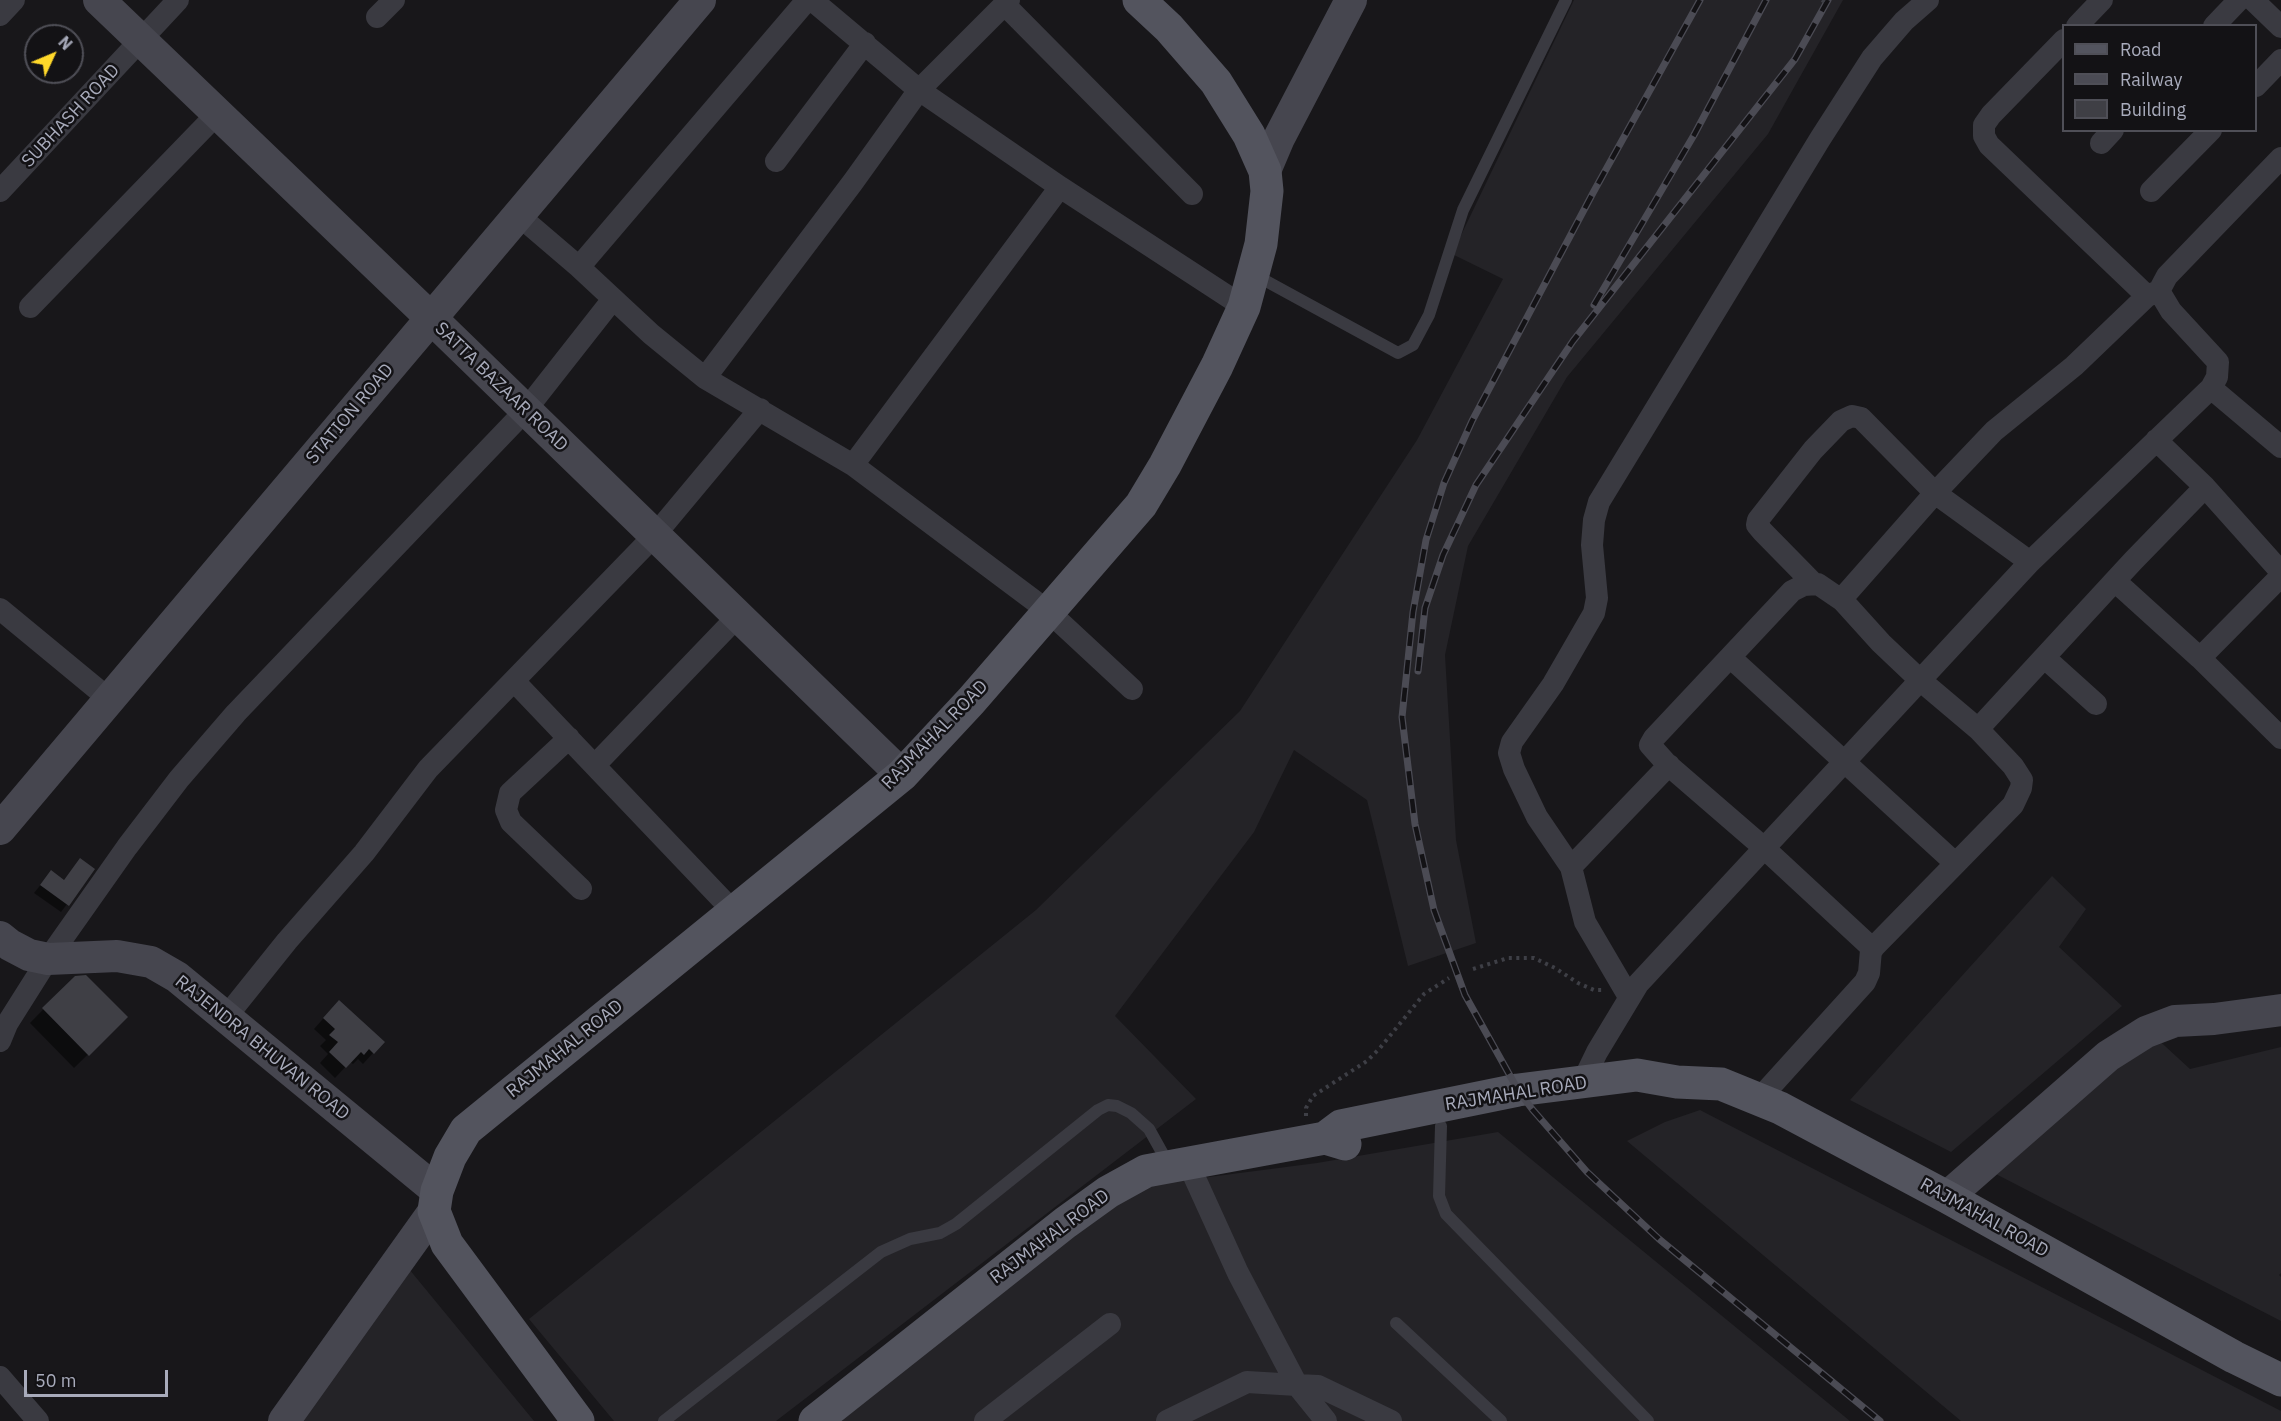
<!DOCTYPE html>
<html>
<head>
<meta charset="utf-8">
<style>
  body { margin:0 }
  #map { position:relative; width:2281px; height:1421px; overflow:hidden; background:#18171a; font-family:"IBM Plex Sans",sans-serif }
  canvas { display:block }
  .legend { position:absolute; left:2062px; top:24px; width:195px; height:108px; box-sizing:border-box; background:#131215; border:2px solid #4f4f57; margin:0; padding:8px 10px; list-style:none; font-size:18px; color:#a8abbb }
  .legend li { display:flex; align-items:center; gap:12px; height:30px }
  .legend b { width:30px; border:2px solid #4f4f57 }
  .north { position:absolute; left:24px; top:24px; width:60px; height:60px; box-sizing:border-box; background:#131215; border:2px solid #4f4f57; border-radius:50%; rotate:46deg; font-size:16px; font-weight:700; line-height:24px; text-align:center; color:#a8abbb }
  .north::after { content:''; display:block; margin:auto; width:21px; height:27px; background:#ffd82a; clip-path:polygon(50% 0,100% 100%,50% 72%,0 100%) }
  .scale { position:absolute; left:24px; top:1370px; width:144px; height:27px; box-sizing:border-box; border:3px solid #a8abbb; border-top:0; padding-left:8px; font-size:18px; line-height:21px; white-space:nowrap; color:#a8abbb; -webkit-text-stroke:4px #131215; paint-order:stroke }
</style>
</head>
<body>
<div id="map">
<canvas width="2281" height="1421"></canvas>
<ul class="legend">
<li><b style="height:8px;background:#53545e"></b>Road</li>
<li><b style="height:8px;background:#4b4b54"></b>Railway</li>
<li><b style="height:16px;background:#3f3f45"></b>Building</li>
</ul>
<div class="north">N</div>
<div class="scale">50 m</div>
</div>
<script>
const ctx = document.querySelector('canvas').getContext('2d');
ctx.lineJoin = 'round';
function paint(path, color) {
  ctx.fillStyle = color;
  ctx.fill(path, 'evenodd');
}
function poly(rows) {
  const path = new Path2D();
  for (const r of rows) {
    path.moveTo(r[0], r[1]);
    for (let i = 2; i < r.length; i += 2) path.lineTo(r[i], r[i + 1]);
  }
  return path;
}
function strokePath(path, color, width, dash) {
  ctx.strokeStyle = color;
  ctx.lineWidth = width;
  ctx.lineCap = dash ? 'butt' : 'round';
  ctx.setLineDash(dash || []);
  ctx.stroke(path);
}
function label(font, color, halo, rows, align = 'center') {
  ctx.font = font + ' "IBM Plex Sans",sans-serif';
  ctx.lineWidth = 5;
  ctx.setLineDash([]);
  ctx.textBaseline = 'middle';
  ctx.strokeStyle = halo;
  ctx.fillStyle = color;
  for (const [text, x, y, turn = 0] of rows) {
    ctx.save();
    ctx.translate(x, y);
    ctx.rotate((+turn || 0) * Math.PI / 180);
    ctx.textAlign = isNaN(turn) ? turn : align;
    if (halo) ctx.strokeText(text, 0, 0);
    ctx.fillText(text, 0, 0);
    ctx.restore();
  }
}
paint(poly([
  [1574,0,1843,0,1768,134,1567,377,1468,546,1445,655,1456,840,1476,943,1408,966,1367,800,1294,750,1254,832,1115,1016,1196,1099,776,1421,614,1421,529,1319,1036,910,1240,711,1417,440,1503,279,1452,254],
  [2052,876,2086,909,2059,947,2122,1006,1951,1152,1850,1100],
  [2153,1035,2190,1069,2281,1047,2281,1273,2279,1275,2281,1277,2281,1321,1990,1171],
  [1700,1110,2281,1411,2281,1421,1961,1421,1627,1141,1665,1122],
  [1498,1132,1850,1421,836,1421,1097,1216,1155,1184,1317,1163],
  [409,1269,534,1421,296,1421]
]), '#242327');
paint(poly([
  [80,860,93,870,61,912,34,893,51,872,63,881],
  [75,977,126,1017,74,1068,30,1023],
  [329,1012,383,1042,363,1064,358,1059,353,1064,350,1062,335,1078,320,1063,328,1054,320,1046,326,1040,314,1029]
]), '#0007');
paint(poly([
  [80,858,95,869,69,906,40,885,51,870,64,880],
  [86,975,128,1017,89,1056,42,1008,75,976],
  [339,1000,385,1042,374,1054,369,1049,364,1055,361,1052,346,1068,329,1052,338,1042,329,1035,335,1029,323,1018]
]), '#3f3f45');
strokePath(poly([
  [1473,969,1508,958,1534,958,1555,968,1578,983,1594,990,1604,990],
  [1306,1116,1306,1108,1313,1096,1367,1061,1380,1048,1424,994,1449,978]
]), '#3e3f46', 4, [3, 4.5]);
strokePath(poly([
  [1255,275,1398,353,1413,345,1429,315,1463,210,1566,0],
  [1441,1126,1439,1196,1446,1214,1648,1421],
  [1396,1323,1501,1421],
  [664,1421,881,1252,910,1239,940,1233,956,1224,1098,1110,1108,1105,1117,1106,1131,1113,1149,1129,1169,1165]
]), '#3a3a41', 12);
strokePath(poly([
  [812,0,919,90,1060,187,1244,307],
  [2253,0,2281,27],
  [1005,5,1192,194],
  [0,15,14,0],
  [377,17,394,0],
  [2077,26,2102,0],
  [2214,26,2239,0],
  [2064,40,1991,115,1984,125,1984,136,1989,145,2147,296],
  [2256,86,2281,60],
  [2101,143,2113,130],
  [776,161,865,43],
  [0,191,178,0],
  [2151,191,2211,130],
  [517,216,524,220,579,267,651,334,705,378,853,465,1048,611,1132,689],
  [579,267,807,0],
  [30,307,217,114],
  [705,378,853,182,919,90,1009,0],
  [2211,388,2281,447],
  [2156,440,2205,487,2281,572],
  [853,465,1060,187],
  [2115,581,2200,658,2281,738],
  [1814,584,1762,531,1757,525,1758,520,1813,450,1841,421,1852,416,1861,418,1935,493,2030,562],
  [1843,601,1818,584,1804,585,1792,591,1654,738,1650,745,1667,764,1763,847,1873,949],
  [0,609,109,699],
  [1731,658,1955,863],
  [2045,658,2096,704],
  [2200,658,2281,576],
  [514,681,734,912],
  [1978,729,2133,561,2205,487],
  [569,738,510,793,506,810,511,822,581,889],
  [595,765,738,616],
  [1571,867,1669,765],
  [1629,997,1585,922,1571,867,1537,817,1514,769,1509,753,1512,742,1553,684,1594,613,1597,598,1592,545,1594,520,1599,502,1820,139,1872,58,1904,21,1928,0],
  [226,1017,287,941,364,853,428,769,654,536,760,409],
  [0,1041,7,1024,48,959,127,847,179,779,236,713,525,411,613,299],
  [1582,1083,1597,1052,1638,984,2030,562,2211,388,2217,377,2218,362,2171,311,2159,291,2167,276,2281,158],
  [1759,1099,1865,982,1869,973,1871,950,2013,805,2021,788,2022,780,2013,766,1978,729,1920,680,1881,643,1843,601,1846,594,1935,493,1994,431,2074,366,2147,296,2159,291],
  [1188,1163,1238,1273,1297,1385,1318,1386,1391,1421],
  [0,1377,38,1421],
  [985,1421,1110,1324],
  [1167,1421,1247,1382,1297,1385,1326,1421]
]), '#3a3a41', 22);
strokePath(poly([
  [99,0,431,318,902,775],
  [1265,171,1279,138,1351,0],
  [0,829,700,0],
  [0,937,10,945,29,955,48,959,117,956,151,962,177,977,437,1191],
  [1947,1197,2108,1056,2146,1032,2175,1021,2214,1019,2281,1010],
  [284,1421,434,1211]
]), '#46464f', 32);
strokePath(poly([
  [1325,1138,1341,1126,1518,1090,1637,1075,1677,1082,1721,1084,1780,1108,1947,1197,2234,1357,2281,1380],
  [578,1421,447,1244,434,1211,437,1191,450,1157,466,1130,902,775,971,701,1141,505,1165,465,1217,366,1244,307,1261,244,1267,191,1265,171,1249,135,1216,82,1169,28,1139,0],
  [815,1421,1065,1223,1108,1192,1146,1171,1325,1138,1345,1144]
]), '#53545e', 33);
const rail = poly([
  [1700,0,1594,191,1472,421,1444,483,1426,540,1413,612,1402,717,1415,824,1434,910,1465,995,1518,1090,1532,1109,1587,1172,1659,1239,1880,1421],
  [1594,305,1694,135,1766,0],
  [1418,671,1425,608,1443,555,1476,485,1573,341,1795,59,1828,0]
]);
strokePath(rail, '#4b4b54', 7);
strokePath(rail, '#131215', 4.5, [14]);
strokePath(poly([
  [1822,0,1828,4]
]), '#3e3f46', 4, [3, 4.5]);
label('18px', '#a8abbb', '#131215', [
  ["SUBHASH ROAD",71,116,-47],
  ["SATTA BAZAAR ROAD",501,387,44],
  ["STATION ROAD",350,414,-50],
  ["RAJMAHAL ROAD",935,735,-46],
  ["RAJENDRA BHUVAN ROAD",262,1048,39],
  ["RAJMAHAL ROAD",565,1049,-39],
  ["RAJMAHAL ROAD",1516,1094,-9],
  ["RAJMAHAL ROAD",1984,1218,29],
  ["RAJMAHAL ROAD",1050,1237,-37]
]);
</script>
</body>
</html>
